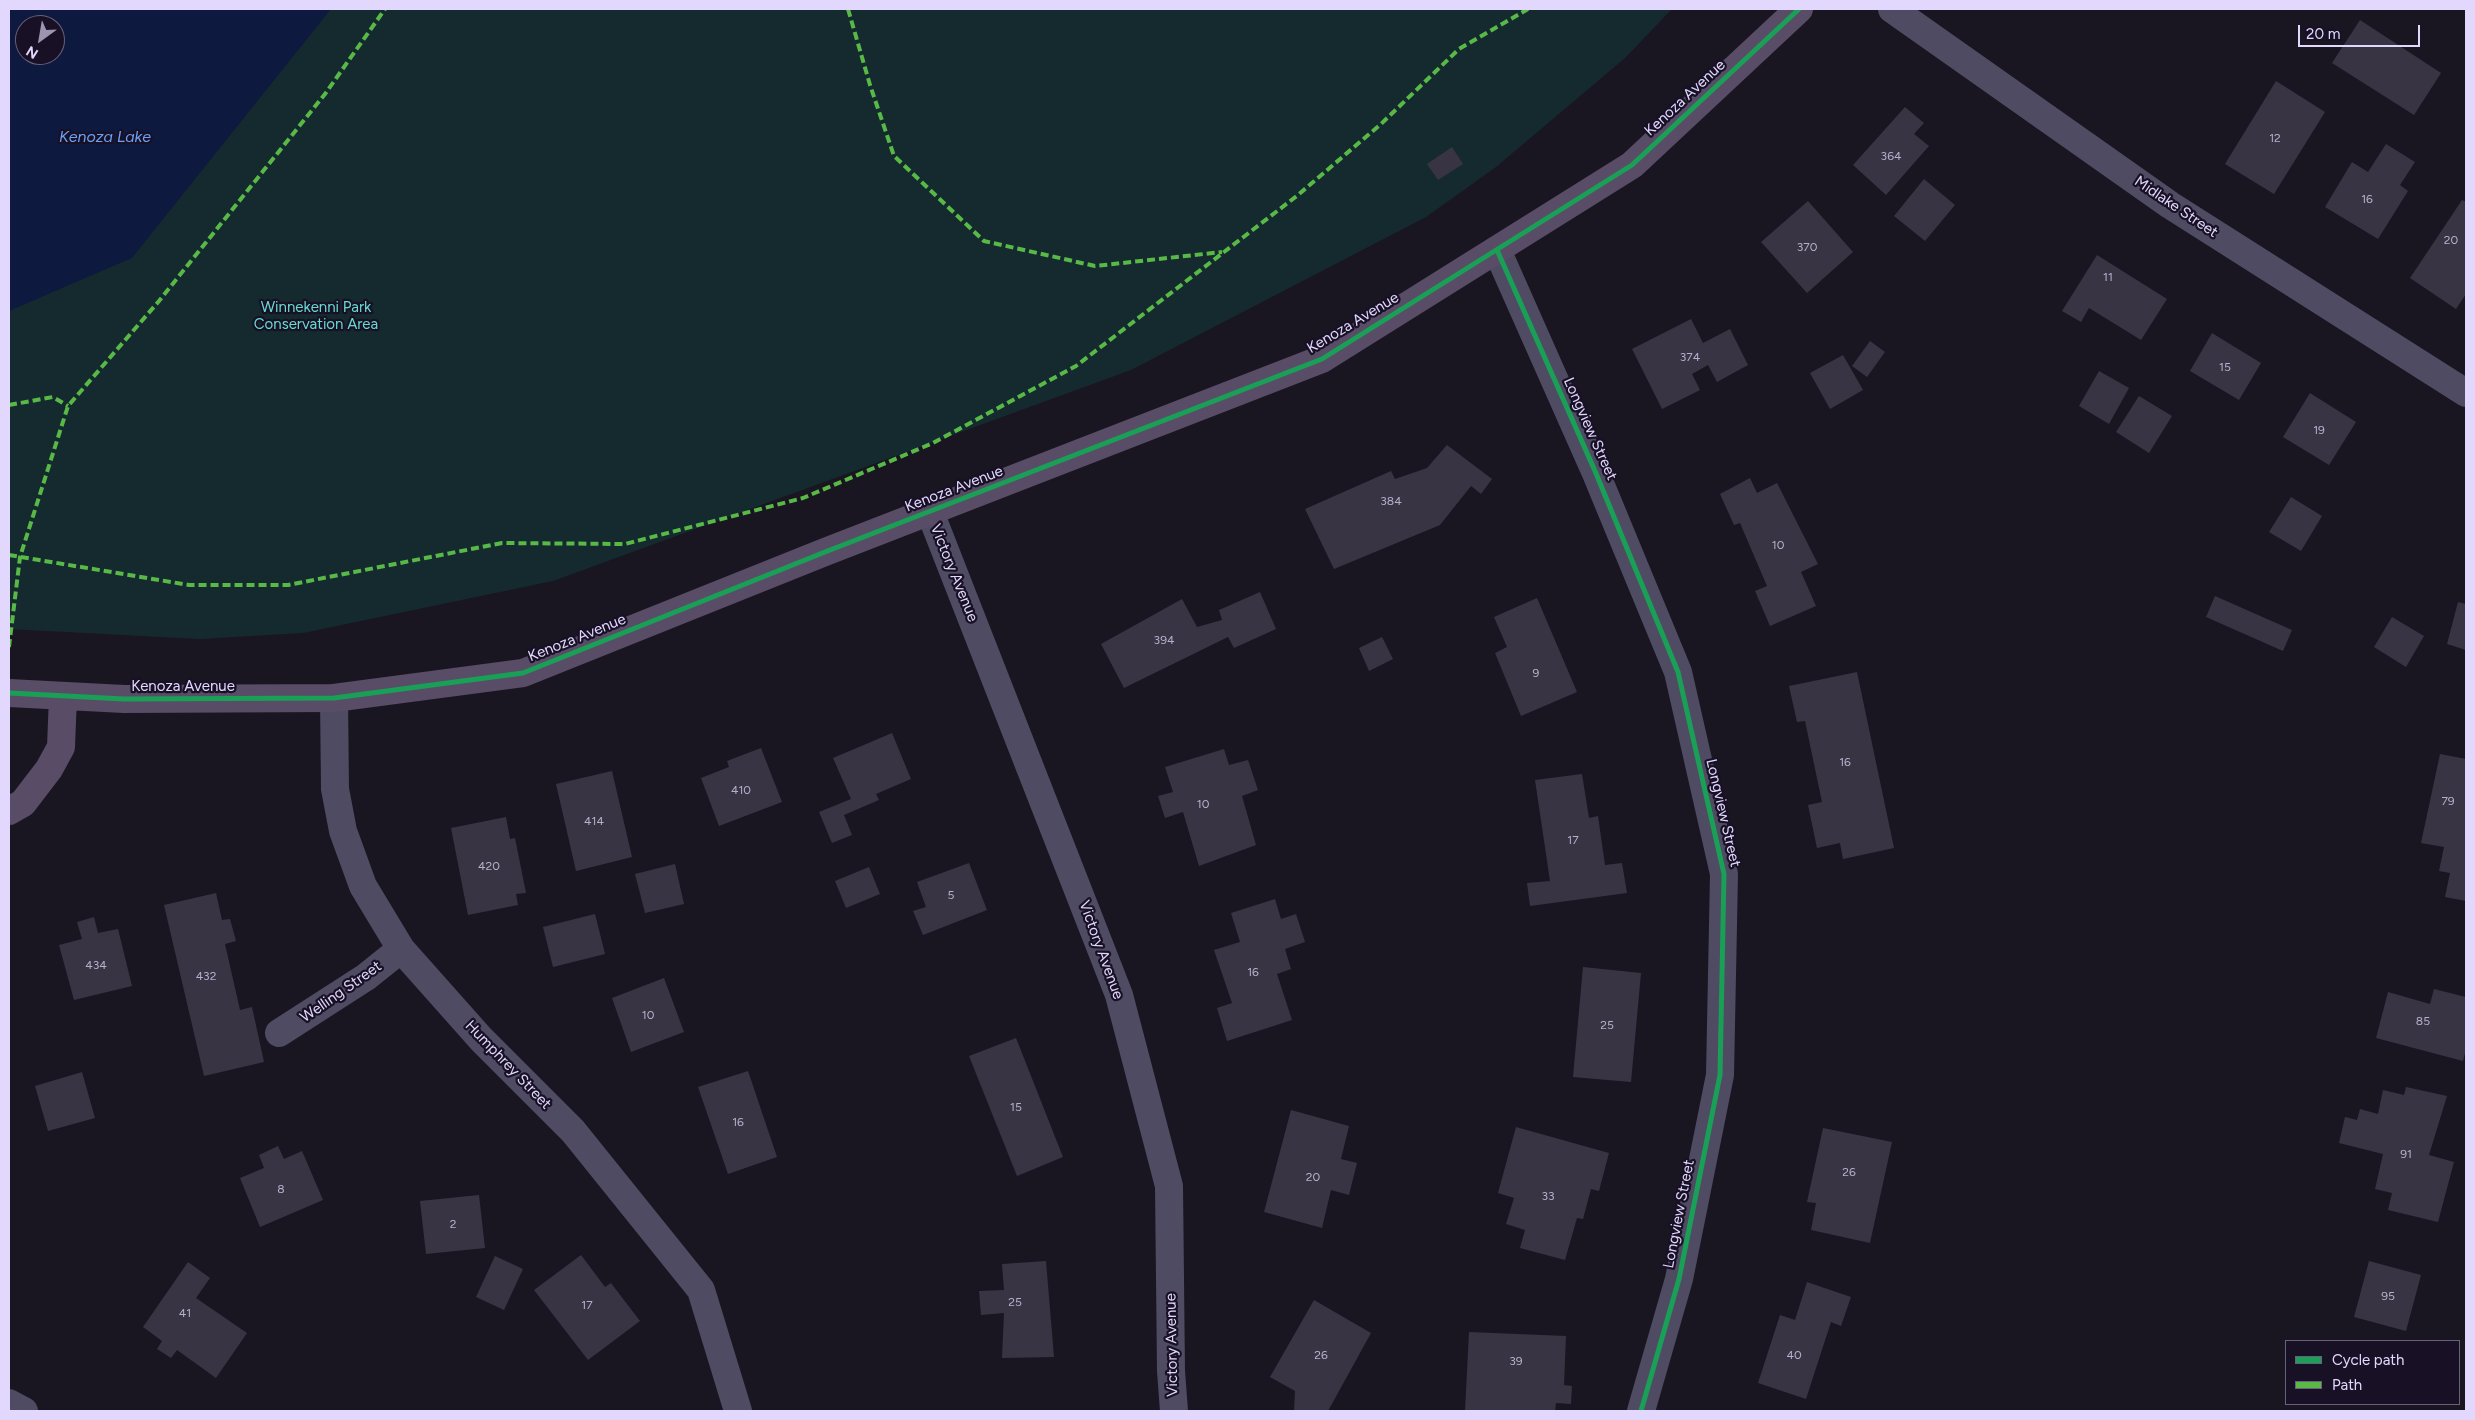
<!DOCTYPE html>
<html>
<head>
<meta charset="utf-8">
<style>
  body { margin:0 }
  #map { position:relative; width:2475px; height:1420px; overflow:hidden; background:#191621; font-family:Figtree,sans-serif }
  canvas { display:block }
  .frame { position:absolute; inset:0; border:10px solid #e2d8fd; pointer-events:none }
  .legend { position:absolute; left:2285px; top:1340px; width:175px; height:65px; box-sizing:border-box; background:#181126; border:1px solid #69617c; margin:0; padding:6px 9px; list-style:none; font-size:15px; color:#e2d8fd }
  .legend li { display:flex; align-items:center; gap:10px; height:25px }
  .legend b { width:25px; border:1px solid #69617c }
  .north { position:absolute; left:15px; top:15px; width:50px; height:50px; box-sizing:border-box; background:#181126; border:1px solid #69617c; border-radius:50%; rotate:212deg; font-size:14px; font-weight:700; line-height:20px; text-align:center; color:#e2d8fd }
  .north::after { content:''; display:block; margin:auto; width:18px; height:22px; background:#9c94b0; clip-path:polygon(50% 0,100% 100%,50% 72%,0 100%) }
  .scale { position:absolute; left:2298px; top:25px; width:122px; height:22px; box-sizing:border-box; border:2px solid #e2d8fd; border-top:0; padding-left:6px; font-size:15px; line-height:18px; white-space:nowrap; color:#e2d8fd; -webkit-text-stroke:4px #181126; paint-order:stroke }
</style>
</head>
<body>
<div id="map">
<canvas width="2475" height="1420"></canvas>
<div class="frame"></div>
<ul class="legend">
<li><b style="height:6px;background:#1a9f57"></b>Cycle path</li>
<li><b style="height:6px;background:#58b947"></b>Path</li>
</ul>
<div class="north">N</div>
<div class="scale">20 m</div>
</div>
<script>
const ctx = document.querySelector('canvas').getContext('2d');
ctx.lineJoin = 'round';
function paint(path, color) {
  ctx.fillStyle = color;
  ctx.fill(path, 'evenodd');
}
function poly(rows) {
  const path = new Path2D();
  for (const r of rows) {
    path.moveTo(r[0], r[1]);
    for (let i = 2; i < r.length; i += 2) path.lineTo(r[i], r[i + 1]);
  }
  return path;
}
function strokePath(path, color, width, dash) {
  ctx.strokeStyle = color;
  ctx.lineWidth = width;
  ctx.lineCap = dash ? 'butt' : 'round';
  ctx.setLineDash(dash || []);
  ctx.stroke(path);
}
function label(font, color, halo, rows, align = 'center') {
  ctx.font = font + ' Figtree,sans-serif';
  ctx.lineWidth = 4.5;
  ctx.setLineDash([]);
  ctx.textBaseline = 'middle';
  ctx.strokeStyle = halo;
  ctx.fillStyle = color;
  for (const [text, x, y, turn = 0] of rows) {
    ctx.save();
    ctx.translate(x, y);
    ctx.rotate((+turn || 0) * Math.PI / 180);
    ctx.textAlign = isNaN(turn) ? turn : align;
    if (halo) ctx.strokeText(text, 0, 0);
    ctx.fillText(text, 0, 0);
    ctx.restore();
  }
}
paint(poly([
  [9,9,1672,9,1625,58,1496,167,1426,217,1131,370,553,581,303,633,200,639,9,629],
  [25,25,55,25,55,55,25,55]
]), '#152a2e');
paint(poly([
  [9,9,331,9,132,258,9,311],
  [25,25,55,25,55,55,25,55]
]), '#0e1940');
paint(poly([
  [2360,20,2441,73,2414,115,2332,63],
  [2276,81,2325,112,2274,194,2225,164],
  [1905,107,1924,123,1914,134,1929,146,1886,195,1853,165],
  [2386,144,2415,162,2400,185,2408,191,2378,239,2325,207,2352,162,2368,172],
  [1452,147,1463,164,1438,180,1427,164],
  [1924,179,1955,205,1925,241,1894,216],
  [2462,200,2466,202,2466,294,2456,309,2410,278],
  [1808,201,1853,252,1807,293,1761,242],
  [2097,255,2167,299,2141,340,2089,308,2081,322,2062,311],
  [1691,319,1703,343,1730,329,1748,365,1717,382,1708,365,1692,374,1700,390,1662,409,1632,349],
  [2212,333,2261,363,2239,400,2190,371],
  [1870,341,1885,352,1867,377,1852,366],
  [1843,355,1863,390,1830,409,1810,373],
  [2099,371,2129,388,2109,424,2079,406],
  [2310,393,2356,422,2329,465,2283,437],
  [2139,396,2172,416,2149,453,2116,432],
  [1447,445,1492,479,1481,494,1471,486,1440,525,1334,569,1305,509,1391,471,1395,479,1427,468],
  [1750,478,1757,493,1777,483,1818,564,1801,572,1816,606,1770,626,1755,591,1767,586,1740,523,1734,525,1720,494],
  [2291,497,2322,516,2301,551,2269,532],
  [1260,592,1276,629,1234,648,1228,637,1124,688,1101,644,1182,599,1197,627,1222,620,1219,610],
  [2215,596,2292,630,2283,651,2206,617],
  [1537,598,1577,692,1521,716,1495,653,1507,647,1494,617],
  [2458,602,2466,604,2466,650,2447,644],
  [2392,617,2424,636,2406,667,2374,647],
  [1382,637,1393,659,1369,671,1359,648],
  [1857,672,1894,848,1843,859,1840,843,1817,848,1808,805,1822,802,1805,721,1797,722,1789,686],
  [892,733,911,779,876,794,879,800,844,815,852,835,832,843,819,812,851,799,833,758],
  [761,748,782,802,719,826,701,778,729,767,727,761],
  [1224,749,1229,765,1248,760,1258,790,1242,796,1256,845,1199,866,1183,812,1165,818,1158,796,1173,792,1165,767],
  [2440,754,2466,759,2466,901,2445,897,2450,873,2439,871,2444,847,2421,843],
  [612,771,632,857,576,871,556,784],
  [1582,774,1589,818,1598,816,1605,865,1622,863,1627,893,1530,906,1527,883,1550,881,1535,780],
  [506,817,510,839,515,838,526,893,516,894,518,905,468,915,451,828],
  [969,863,987,910,923,935,913,911,926,907,917,882],
  [675,864,684,904,645,913,635,874],
  [869,867,880,894,846,908,835,881],
  [216,893,222,920,230,919,236,941,225,944,240,1010,252,1007,264,1062,204,1076,164,905],
  [1275,899,1281,919,1296,914,1305,942,1285,949,1291,969,1277,974,1292,1020,1227,1041,1217,1008,1232,1003,1214,950,1240,942,1231,913],
  [595,914,605,954,553,967,543,927],
  [94,917,98,933,118,929,132,986,74,1000,59,945,82,939,77,922],
  [1583,967,1641,973,1631,1082,1573,1077],
  [664,978,684,1032,631,1052,612,998],
  [2434,989,2466,997,2466,1049,2463,1061,2376,1038,2388,992,2430,1004],
  [1016,1038,1063,1157,1017,1176,969,1056],
  [748,1071,777,1157,728,1174,698,1087],
  [82,1072,95,1118,48,1131,35,1086],
  [2406,1087,2447,1096,2429,1155,2454,1162,2438,1222,2388,1210,2392,1193,2375,1189,2383,1154,2339,1143,2345,1117,2357,1120,2360,1109,2378,1114,2383,1090,2404,1095],
  [1291,1110,1349,1126,1341,1159,1357,1163,1349,1195,1331,1190,1322,1228,1264,1212],
  [1516,1127,1609,1153,1599,1191,1591,1189,1583,1219,1577,1218,1565,1260,1520,1248,1525,1230,1506,1224,1514,1198,1498,1193],
  [1823,1128,1892,1142,1870,1243,1811,1230,1816,1203,1807,1202],
  [278,1146,284,1159,302,1151,323,1200,260,1227,240,1178,264,1168,259,1155],
  [479,1195,485,1248,426,1254,420,1201],
  [581,1255,605,1287,611,1283,640,1321,588,1360,534,1290],
  [495,1256,523,1269,504,1310,476,1297],
  [1046,1261,1054,1357,1002,1358,1004,1313,981,1315,979,1291,1004,1290,1002,1264],
  [2369,1261,2421,1275,2406,1331,2354,1317],
  [188,1262,210,1278,196,1298,247,1333,216,1378,177,1350,171,1358,157,1349,162,1341,143,1327],
  [1807,1282,1851,1297,1841,1326,1831,1322,1806,1399,1758,1383,1780,1315,1795,1320],
  [1314,1300,1371,1333,1328,1411,1294,1411,1295,1391,1270,1377],
  [1469,1332,1566,1336,1564,1385,1572,1386,1571,1404,1556,1403,1555,1411,1465,1411]
]), '#393443');
strokePath(poly([
  [1892,9,2170,205,2466,393],
  [1497,250,1595,471,1678,672,1724,874,1720,1075,1679,1279,1641,1411],
  [930,512,1119,995,1169,1186,1171,1371,1174,1411],
  [334,698,335,789,343,831,363,886,401,949,481,1039,573,1131,701,1290,738,1411],
  [279,1033,366,977,401,949],
  [9,1403,24,1411]
]), '#4f4b62', 28);
strokePath(poly([
  [9,693,124,699,334,698,523,673,825,552,1322,359,1632,165,1799,9],
  [9,811,23,803,49,769,61,747,63,696]
]), '#594c66', 28);
strokePath(poly([
  [848,9,870,85,894,156,984,241,1095,266,1222,252],
  [9,405,53,397,68,406],
  [9,555,189,585,288,585,502,543,625,544,803,498,933,443,1076,366,1298,195,1381,124,1459,49,1528,9],
  [9,647,20,557,68,406,159,301,325,94,385,9]
]), '#58b947', 4, [8, 4]);
strokePath(poly([
  [1497,250,1595,471,1678,672,1724,874,1720,1075,1679,1279,1641,1411],
  [9,693,124,699,334,698,523,673,825,552,1322,359,1632,165,1799,9]
]), '#1a9f57', 5);
label('12px', '#b8afce', null, [
  ["12",2275,138],
  ["364",1891,156],
  ["16",2367,199],
  ["20",2451,240],
  ["370",1807,247],
  ["11",2108,277],
  ["374",1690,357],
  ["15",2225,367],
  ["19",2319,430],
  ["384",1391,501],
  ["10",1778,545],
  ["394",1164,640],
  ["9",1536,673],
  ["16",1845,762],
  ["410",741,790],
  ["79",2448,801],
  ["10",1203,804],
  ["414",594,821],
  ["17",1573,840],
  ["420",489,866],
  ["5",951,895],
  ["434",96,965],
  ["16",1253,972],
  ["432",206,976],
  ["10",648,1015],
  ["85",2423,1021],
  ["25",1607,1025],
  ["15",1016,1107],
  ["16",738,1122],
  ["91",2406,1154],
  ["26",1849,1172],
  ["20",1313,1177],
  ["8",281,1189],
  ["33",1548,1196],
  ["2",453,1224],
  ["95",2388,1296],
  ["25",1015,1302],
  ["17",587,1305],
  ["41",185,1313],
  ["26",1321,1355],
  ["40",1794,1355],
  ["39",1516,1361]
]);
label('15px', '#e2d8fd', '#181126', [
  ["Kenoza Avenue",1685,98,-43],
  ["Midlake Street",2176,207,34],
  ["Kenoza Avenue",1353,323,-31],
  ["Longview Street",1590,429,66],
  ["Kenoza Avenue",954,489,-21],
  ["Victory Avenue",954,573,68],
  ["Kenoza Avenue",577,638,-22],
  ["Kenoza Avenue",183,687],
  ["Longview Street",1723,813,77],
  ["Victory Avenue",1101,950,70],
  ["Welling Street",341,992,-35],
  ["Humphrey Street",508,1065,46],
  ["Longview Street",1679,1214,-79],
  ["Victory Avenue",1172,1345,-91]
]);
label('15px', '#66dbcf', '#181126', [
  ["Winnekenni Park",316,308],
  ["Conservation Area",316,325]
]);
label('italic 16px', '#6ba2f8', '#181126', [
  ["Kenoza Lake",105,137]
]);
</script>
</body>
</html>
